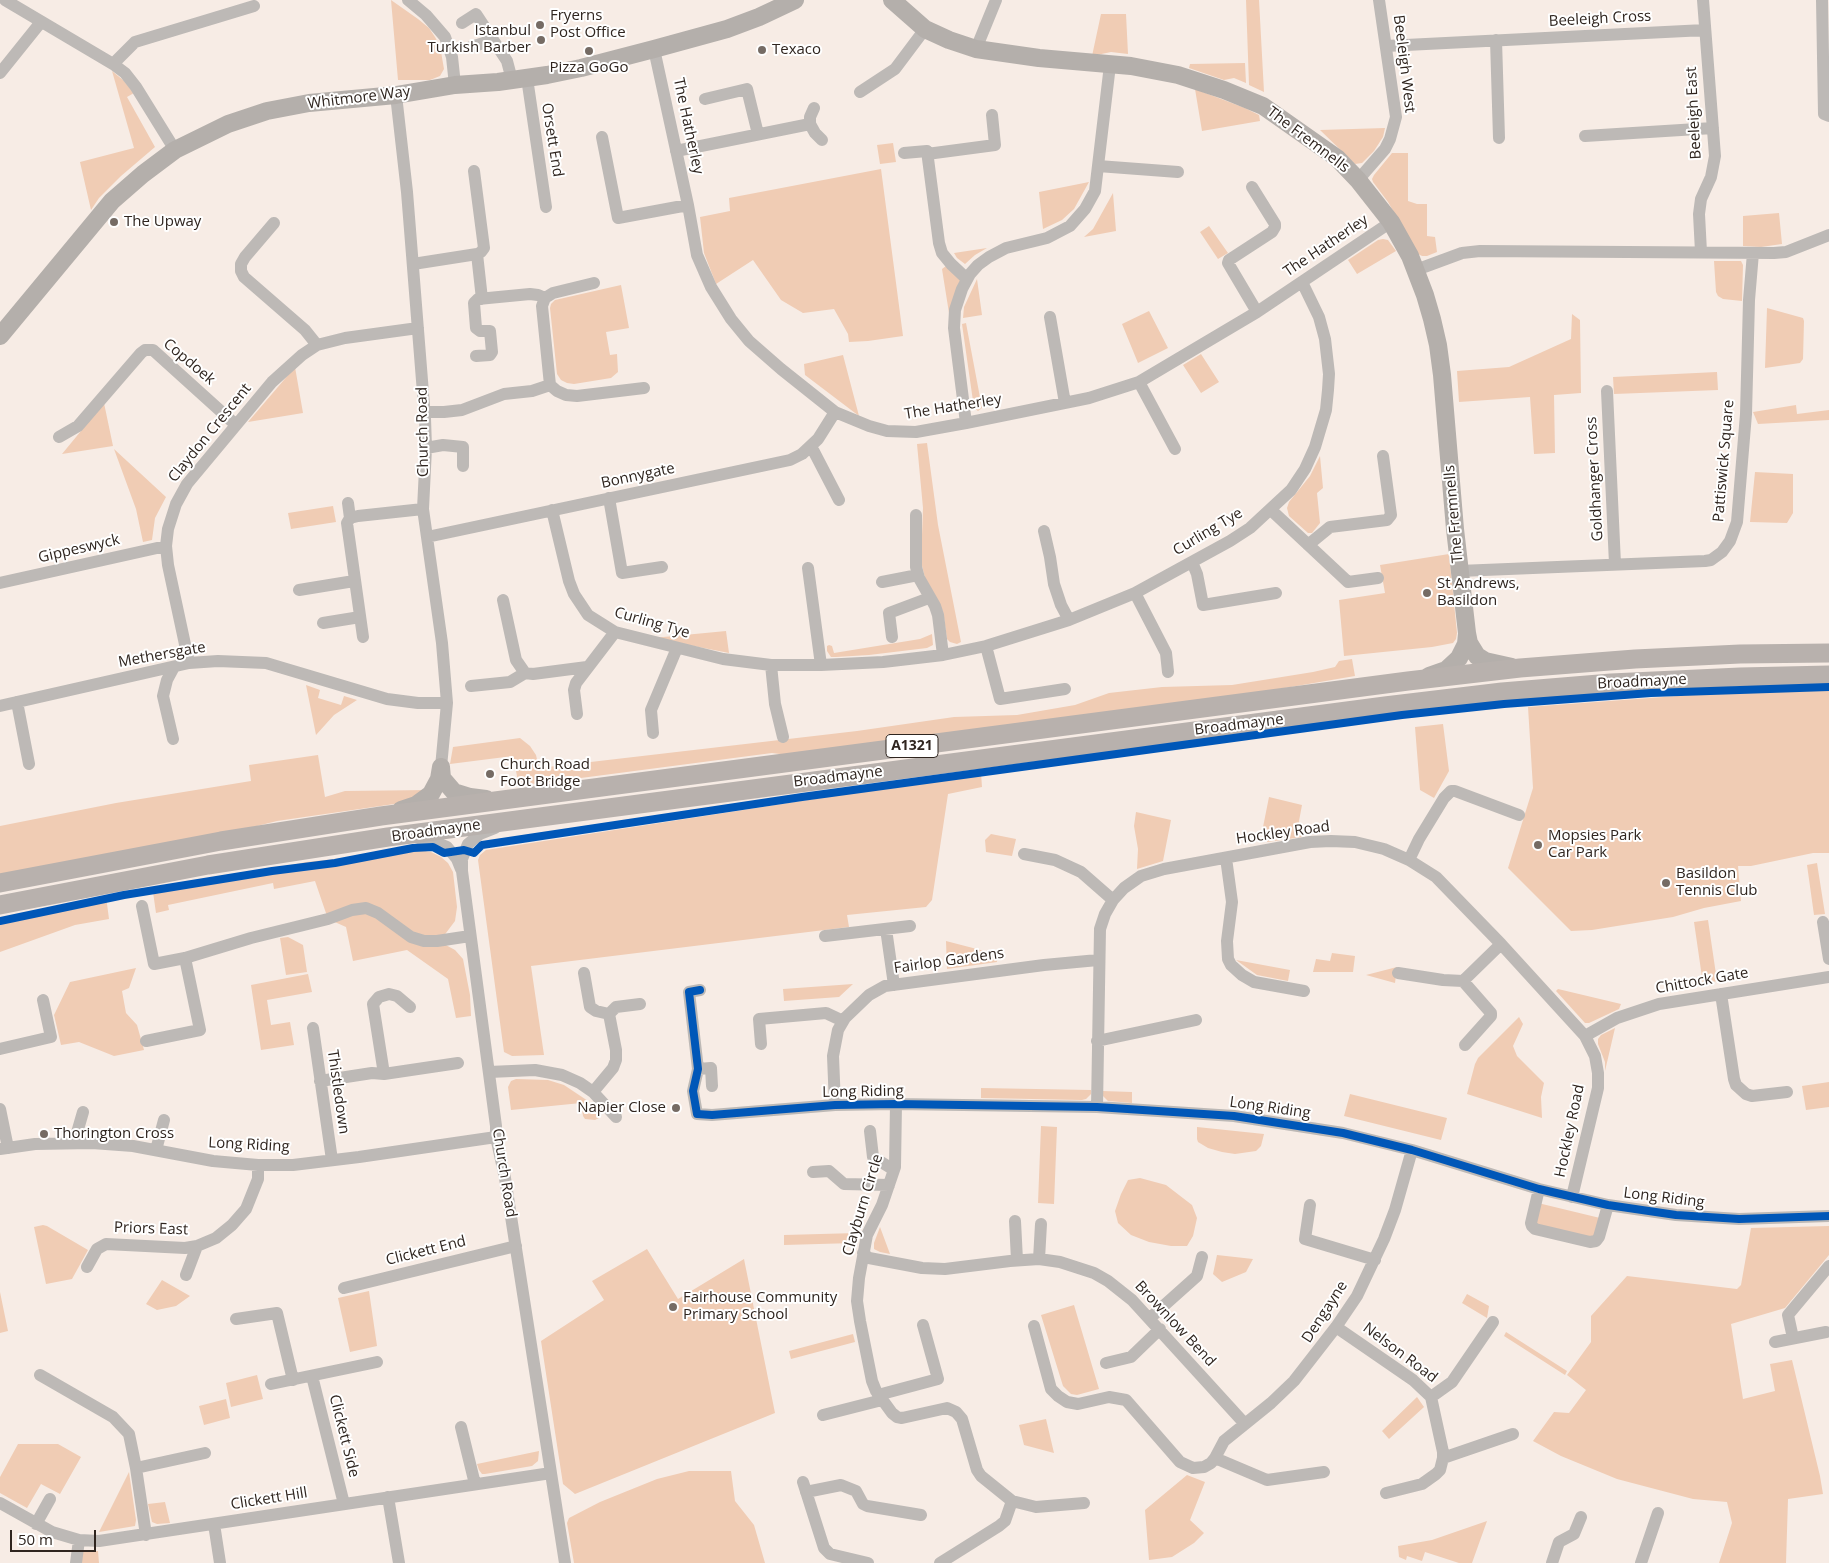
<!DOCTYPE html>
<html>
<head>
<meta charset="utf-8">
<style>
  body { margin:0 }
  #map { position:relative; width:1829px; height:1563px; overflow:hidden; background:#f7ece5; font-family:"Open Sans",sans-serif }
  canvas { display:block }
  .scale { position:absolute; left:10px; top:1530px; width:86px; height:22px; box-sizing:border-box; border:2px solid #2f251f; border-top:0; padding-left:6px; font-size:15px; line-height:18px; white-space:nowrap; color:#2f251f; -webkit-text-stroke:4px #fff; paint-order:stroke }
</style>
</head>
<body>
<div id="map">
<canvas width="1829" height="1563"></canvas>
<div class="scale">50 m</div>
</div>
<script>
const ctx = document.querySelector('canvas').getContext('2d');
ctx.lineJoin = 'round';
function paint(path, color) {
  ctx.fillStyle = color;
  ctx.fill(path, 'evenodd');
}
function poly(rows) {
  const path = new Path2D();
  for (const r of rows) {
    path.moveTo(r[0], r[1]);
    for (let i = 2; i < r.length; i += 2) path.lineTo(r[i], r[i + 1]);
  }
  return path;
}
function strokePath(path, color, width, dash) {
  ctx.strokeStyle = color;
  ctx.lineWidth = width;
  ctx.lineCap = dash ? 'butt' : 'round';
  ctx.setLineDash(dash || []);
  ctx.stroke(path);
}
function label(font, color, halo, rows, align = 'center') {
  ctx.font = font + ' "Open Sans",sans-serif';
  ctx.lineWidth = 4;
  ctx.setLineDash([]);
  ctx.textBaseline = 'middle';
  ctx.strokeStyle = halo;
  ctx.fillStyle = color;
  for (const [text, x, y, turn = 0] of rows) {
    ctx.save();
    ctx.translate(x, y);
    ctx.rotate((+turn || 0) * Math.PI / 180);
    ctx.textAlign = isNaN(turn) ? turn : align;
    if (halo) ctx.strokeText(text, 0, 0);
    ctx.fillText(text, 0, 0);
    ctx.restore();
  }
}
paint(poly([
  [391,0,418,19,429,28,435,37,440,46,444,69,440,76,430,80,398,80],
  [1246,0,1259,0,1264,92,1249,85],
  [1101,14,1126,14,1128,54,1111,52,1092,56],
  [1245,63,1246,83,1234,78,1224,80,1189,68,1190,64],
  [112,71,123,80,134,93,127,97,155,147,121,176,99,198,91,210,80,162,134,148],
  [1195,89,1245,108,1259,115,1260,121,1202,131],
  [1385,128,1383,137,1374,151,1362,163,1355,164,1320,130],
  [893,143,896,162,880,164,877,145],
  [1392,153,1408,153,1408,201,1417,204,1427,204,1427,236,1435,237,1437,252,1427,256,1422,256,1418,254,1388,202,1373,182,1372,179,1374,175],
  [881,169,903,336,868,341,849,342,848,334,834,309,803,313,781,300,753,260,716,284,704,253,700,217,730,211,729,198],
  [1089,182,1074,209,1062,220,1043,229,1039,192],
  [1113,193,1116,231,1084,237,1093,229],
  [1779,213,1782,244,1761,247,1743,246,1743,216],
  [1209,226,1228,253,1218,259,1200,232],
  [1383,239,1388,240,1396,251,1357,274,1348,260,1378,240],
  [987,248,975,255,965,264,957,258,954,253],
  [1714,261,1741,261,1743,265,1742,301,1723,299,1718,296,1716,292],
  [946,266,963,281,949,313,942,269],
  [977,279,982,315,963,318,964,307],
  [621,285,629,328,606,332,610,355,617,354,618,372,611,378,574,384,567,383,561,380,557,374,550,308,551,304,555,300],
  [1767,308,1803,318,1804,321,1803,359,1800,363,1765,368],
  [1149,311,1168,348,1138,363,1122,324],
  [1572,314,1580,320,1581,393,1554,395,1555,453,1534,454,1530,397,1459,402,1457,371,1509,367,1571,339],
  [966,323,982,408,978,411,974,408,962,324],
  [1201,354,1219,382,1201,393,1183,365],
  [843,355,859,416,805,375,804,364],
  [295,367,303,413,248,422],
  [1717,372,1718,390,1614,394,1613,377],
  [104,403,113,446,62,454],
  [1796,405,1797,414,1829,410,1829,420,1758,424,1753,412],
  [927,443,938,525,961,642,957,644,950,642,947,639,943,611,927,586,921,562,923,508,917,444],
  [114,449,166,497,155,518,152,540,143,542,136,509],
  [1320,456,1323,488,1317,493,1320,523,1312,533,1308,533,1289,516,1287,508,1289,502,1310,476],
  [1755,472,1793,474,1793,513,1787,523,1750,522],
  [333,506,336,522,291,529,288,513],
  [1449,554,1457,633,1456,639,1453,643,1432,647,1344,656,1339,600,1385,593,1380,565],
  [726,631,729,653,653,638],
  [932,634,933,645,927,648,869,655,836,657,831,657,827,651,827,646,829,645,832,646,834,653,920,639],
  [1352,659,1355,676,1273,690,796,756,772,753,535,784,518,781,513,756,450,764,453,747,520,738,530,746,536,755,539,768,857,731,954,717,1017,715,1075,705,1109,693,1162,687,1232,685,1313,672,1335,667,1339,661],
  [306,685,320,690,318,698,341,705,344,696,357,700,334,715,316,735],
  [1829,690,1829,853,1813,853,1751,866,1738,866,1741,901,1704,908,1673,917,1592,930,1571,931,1508,868,1533,788,1528,707,1704,694],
  [1443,724,1449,771,1434,798,1420,790,1415,727],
  [318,755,325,797,345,791,429,790,408,802,277,821,213,837,0,878,0,826,116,803,251,781,249,765],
  [981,773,982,787,948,794,932,900,926,907,847,915,849,927,531,966,544,1055,512,1056,504,1052,478,860,480,855,486,850],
  [1269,797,1302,805,1299,821,1302,837,1267,842,1263,827],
  [1136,812,1171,820,1163,861,1137,869,1138,849,1134,826],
  [991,834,1016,839,1012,856,986,852,985,840],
  [420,850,431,852,441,857,448,863,453,872,457,907,455,921,443,937,444,944,455,950,463,959,470,995,471,1016,456,1018,448,979,407,950,353,961,346,927,328,919,315,881,274,889,273,883,168,905,169,910,156,913,153,892,306,862],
  [1817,863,1825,914,1814,915,1807,865],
  [106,896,109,919,75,925,0,952,0,918],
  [1708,920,1717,981,1703,984,1694,922],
  [288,937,303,945,307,972,286,975,280,938],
  [946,941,996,954,997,962,947,969],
  [1332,953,1355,956,1353,972,1313,972,1316,959,1330,961],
  [1236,960,1290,970,1288,981,1257,975],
  [1397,967,1395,983,1366,975],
  [136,968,129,988,122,991,126,1013,137,1025,144,1050,114,1056,79,1042,61,1045,54,1015,70,982],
  [308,974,312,992,267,1000,271,1025,290,1022,294,1045,261,1050,251,985],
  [853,984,839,997,784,1001,783,989],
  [1558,989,1621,1004,1619,1009,1589,1023,1585,1023,1556,991],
  [1519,1017,1523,1024,1513,1046,1517,1056,1544,1083,1541,1097,1542,1118,1467,1094,1475,1064,1478,1058],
  [1615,1028,1605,1071,1605,1062,1598,1044,1598,1039,1601,1035],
  [516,1079,548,1080,564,1085,597,1107,600,1111,599,1118,595,1120,585,1119,583,1116,581,1103,511,1110,508,1087,511,1081],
  [1829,1082,1829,1107,1806,1110,1802,1086],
  [981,1088,1091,1090,1091,1094,1086,1099,1082,1100,981,1098],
  [1102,1091,1132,1092,1132,1103,1108,1101,1103,1096],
  [1350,1094,1447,1118,1441,1140,1344,1116],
  [1041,1126,1057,1127,1054,1204,1038,1203],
  [1197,1127,1264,1134,1261,1146,1256,1151,1235,1154,1222,1152,1208,1148,1198,1142,1197,1139],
  [1140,1178,1166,1185,1192,1205,1197,1218,1193,1236,1187,1246,1171,1246,1149,1242,1131,1235,1118,1223,1115,1211,1121,1194,1128,1180],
  [1538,1203,1600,1218,1593,1238,1535,1224],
  [43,1225,47,1226,88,1250,72,1279,46,1284,34,1227],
  [1829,1226,1829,1255,1785,1308,1731,1324,1743,1399,1775,1391,1770,1364,1792,1360,1820,1476,1823,1494,1788,1499,1786,1563,1719,1563,1732,1523,1727,1502,1693,1499,1617,1479,1561,1456,1533,1441,1554,1412,1569,1413,1586,1390,1567,1375,1591,1342,1591,1316,1627,1276,1737,1289,1741,1285,1751,1228],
  [880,1227,890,1254,880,1252,874,1249,874,1243],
  [857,1233,854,1243,784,1245,784,1235],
  [647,1249,678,1299,744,1259,775,1413,575,1494,563,1484,541,1341,604,1300,592,1281],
  [1217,1255,1253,1259,1246,1272,1222,1282,1213,1274],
  [162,1280,190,1296,176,1306,157,1310,146,1304],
  [369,1291,377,1346,350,1352,338,1298],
  [0,1292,8,1331,0,1333],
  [1467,1294,1489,1306,1487,1318,1462,1303],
  [1074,1305,1099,1389,1077,1395,1071,1394,1063,1386,1041,1315],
  [1506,1332,1567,1371,1565,1375,1504,1336],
  [853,1334,855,1342,791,1359,789,1351],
  [257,1375,263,1399,231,1407,226,1383],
  [1417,1397,1424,1407,1389,1439,1382,1431],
  [226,1399,230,1418,204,1425,199,1406],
  [1046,1419,1054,1453,1024,1445,1019,1425],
  [18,1444,58,1444,81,1457,60,1494,41,1484,27,1508,0,1493,0,1477],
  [539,1451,538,1461,532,1466,485,1474,482,1474,479,1470,477,1464],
  [689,1471,731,1471,735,1501,754,1525,765,1563,574,1563,567,1523,569,1518,600,1502,657,1479],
  [129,1472,136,1520,135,1526,99,1532],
  [1187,1475,1205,1482,1190,1520,1204,1533,1194,1543,1172,1557,1149,1560,1145,1510],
  [165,1502,170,1523,157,1524,152,1522,148,1504],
  [1487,1521,1472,1563,1459,1563,1425,1552,1422,1561,1407,1556,1406,1560,1399,1557,1398,1546,1432,1540],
  [98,1551,99,1563,80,1563,81,1552]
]), '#f0ccb4');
strokePath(poly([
  [5,0,113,64,125,73,136,87,175,150],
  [408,0,426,15,445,37,452,57,455,85],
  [1822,0,1824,114,1829,116],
  [462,23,476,14,507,61,512,80],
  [1496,40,1499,138],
  [1386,46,1705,30],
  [471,47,493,40],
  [654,49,688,205,697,255,711,287,731,319,749,341,781,369,835,412,869,426,887,431,916,432,966,423,1089,398,1139,382,1257,312,1391,222],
  [976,49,996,0],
  [113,64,135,42,254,6],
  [0,73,41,22],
  [527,78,546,207],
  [860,92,895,69,925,29],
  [396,95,407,192,425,418,426,448,423,509,442,643,447,703,441,767],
  [705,99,747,89,758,134],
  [814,108,810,117,810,124,815,133,822,140],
  [1585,136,1713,128],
  [602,137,618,218,688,205],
  [676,151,810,124],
  [904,153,927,151,939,243,942,253,951,264,967,279],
  [927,154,995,145,992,115],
  [1098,166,1178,172],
  [1358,180,1385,149,1390,139,1396,117,1379,0],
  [1252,187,1275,224,1275,227,1272,232,1229,260,1228,263,1257,312],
  [274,223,245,257,241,264,241,271,244,277,305,330,317,345],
  [1701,252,1699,214,1701,199,1711,177,1715,156,1703,0],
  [477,254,482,299],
  [413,264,477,254,481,252,484,248,474,171],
  [1416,270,1462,253,1480,251,1774,253,1786,252,1829,235],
  [545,298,553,293,594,283],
  [1050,317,1065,403],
  [476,356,490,355,492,352,490,331,480,331,476,328,474,303,478,299,530,294,538,295,545,298,542,306,550,385,557,391,566,395,577,396,644,388],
  [1139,382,1175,449],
  [1607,391,1615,564],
  [424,412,444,412,462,410,504,394,532,391,550,385],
  [966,423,954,328,955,310,962,289,970,274,978,265,989,257,1006,248,1047,238,1070,226,1085,209,1095,191,1110,65],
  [59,437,78,426,141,353,145,350,153,350,236,425],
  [811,446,839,500],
  [426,448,443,445,463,447,463,466],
  [609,498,622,573,662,567],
  [348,503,350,518],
  [552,510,569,581,574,594,588,615,615,632,723,659,771,665,821,665,883,662,943,655,986,646,1069,620,1135,593,1230,541,1250,528,1291,490,1305,469,1315,447,1326,410,1328,390,1329,374,1325,339,1319,317,1302,282],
  [1271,510,1348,582,1378,578],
  [916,515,916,567,919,578,935,606,938,615,943,655],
  [1044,531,1050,557,1054,584,1061,605,1069,620],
  [427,537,790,460,802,454,818,439,835,412],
  [1308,545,1330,527,1387,520,1391,515,1383,456],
  [1192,562,1197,574,1203,605,1276,593],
  [808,568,821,665],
  [1459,571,1705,561,1711,560,1722,552,1730,541,1737,522,1746,414,1749,300,1753,253],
  [882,582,918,575],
  [0,583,166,546],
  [299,590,354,581],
  [1135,593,1166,653,1168,672],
  [503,600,516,660,525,673],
  [323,623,360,617],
  [363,637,347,523,350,518,358,516,423,509],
  [892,637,889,613,929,598],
  [986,646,1000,699,1065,689],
  [189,663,168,565,166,546,168,529,176,504,187,484,272,382,302,355,317,345,345,338,418,328],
  [771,665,775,704,783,737],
  [471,686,510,682,525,673,533,674,587,667],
  [17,702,29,764],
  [0,706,189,663,218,661,266,663,387,699,418,703,447,703],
  [577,714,574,690,576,683,615,632],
  [653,733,651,710,677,648],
  [173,739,163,696,167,680,174,667],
  [495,828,480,834,468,844,462,859,462,871,496,1126,496,1137,505,1178,565,1563],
  [418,838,428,839,447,847,457,859,461,869],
  [1024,854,1055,860,1081,872,1113,900],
  [1226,858,1232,902,1227,941,1228,959,1231,965,1242,975,1254,982,1304,991],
  [1409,860,1419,839,1444,798,1451,791,1455,791,1519,815],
  [142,906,154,964,185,958,251,938,328,919,352,910,366,908,378,913,411,937,424,941,437,941,470,936],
  [1823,922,1829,959],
  [886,929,894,985],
  [825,936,910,926],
  [584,973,590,1007,596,1011,609,1014,616,1050,616,1060,613,1068,593,1092],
  [1398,973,1443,980,1463,981,1501,944],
  [1463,981,1491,1013,1491,1016,1465,1045],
  [700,990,689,992,698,1069,693,1091,697,1114,712,1115,835,1105,896,1104,1097,1107,1234,1116,1343,1133,1412,1150,1539,1189,1608,1205,1676,1215,1739,1219,1829,1216],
  [1721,994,1734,1079,1736,1085,1746,1094,1752,1096,1787,1092],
  [609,1014,616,1007,640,1004],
  [313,1028,332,1160],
  [1585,1036,1617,1018,1659,1004,1829,977],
  [146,1041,200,1030,185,958],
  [1097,1041,1196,1020],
  [761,1044,759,1019,826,1013,843,1021],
  [0,1049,51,1037,43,1000],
  [698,1069,711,1068,712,1086],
  [489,1072,535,1070,562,1075,580,1083,593,1092,616,1117],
  [384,1074,373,1004,379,997,389,994,397,996,410,1007],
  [320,1081,372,1073,384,1074,458,1063],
  [896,1104,895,1167,882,1205,867,1235,859,1278,857,1301,860,1321,872,1381,876,1391,892,1413,897,1417,902,1418,947,1408,956,1412,962,1419,977,1470,981,1476,1012,1501,1036,1507,1084,1503],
  [835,1105,833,1056,838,1030,845,1018,869,995,885,986,1044,965,1098,960],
  [1097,1107,1100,929,1105,914,1113,900,1124,888,1141,876,1164,869,1310,842,1331,841,1355,842,1384,849,1409,860,1436,877,1501,944,1585,1036,1595,1056,1598,1073,1598,1088,1572,1197],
  [0,1109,8,1148],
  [870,1131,873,1157,894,1170],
  [74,1143,83,1112],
  [0,1149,35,1144,92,1143,133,1146,213,1161,258,1165,293,1165,359,1157,496,1137],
  [156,1150,164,1120],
  [813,1172,829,1171,844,1184,889,1185],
  [1539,1189,1531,1223,1532,1226,1535,1229,1590,1242,1596,1241,1599,1237,1608,1205],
  [1310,1205,1305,1239,1375,1260],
  [1015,1221,1017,1260],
  [863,1253,869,1258,922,1268,945,1269,1010,1261,1039,1259,1060,1262,1094,1273,1108,1281,1132,1300,1245,1424],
  [1039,1259,1041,1224],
  [87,1267,97,1249,106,1244,185,1248,197,1246,216,1238,232,1225,246,1209,258,1179,258,1165],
  [186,1275,197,1246],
  [344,1288,516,1246],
  [1150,1318,1197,1276,1202,1257],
  [236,1319,277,1313,293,1380],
  [1034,1326,1051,1389,1058,1396,1067,1402,1078,1404,1109,1397,1126,1400,1180,1462,1193,1468,1204,1467,1211,1463,1215,1458,1224,1441,1271,1403,1294,1381,1336,1327,1357,1296,1384,1239,1395,1210,1412,1150],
  [1336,1327,1413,1380,1431,1397,1443,1452,1443,1458,1440,1470,1436,1474,1422,1484,1386,1493],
  [1793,1338,1788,1315,1829,1266],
  [1775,1342,1826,1332],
  [1106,1363,1131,1357,1160,1329],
  [40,1375,113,1417,129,1434,136,1468,146,1535],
  [312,1376,344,1504],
  [271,1384,377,1362],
  [878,1395,938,1379,923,1325],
  [1431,1397,1452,1382,1493,1322],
  [823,1415,882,1400],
  [461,1427,475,1484],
  [1215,1458,1267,1480,1324,1472],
  [1443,1458,1513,1434],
  [136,1468,205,1453],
  [803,1482,824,1548,830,1554,868,1563],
  [806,1492,841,1485,856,1491,863,1504,867,1506,921,1515],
  [388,1497,399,1563],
  [0,1503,52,1532,79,1540,99,1541,551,1473],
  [36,1524,50,1499],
  [214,1524,220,1563],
  [76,1563,79,1540],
  [940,1563,999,1526,1005,1521,1012,1501],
  [1552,1563,1559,1542,1574,1534,1581,1517],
  [1641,1563,1658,1513]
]), '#bdb9b6', 12);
strokePath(poly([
  [892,0,925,29,949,40,976,49,1039,58,1131,66,1178,75,1224,90,1263,106,1337,158,1358,180,1391,222,1410,256,1425,295,1432,319,1438,345,1442,375,1455,529,1467,633,1469,643,1477,656,1485,661,1512,667],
  [0,336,112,201,143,174,175,150,228,124,267,111,309,103,396,95,455,85,498,82,547,75,581,68,654,49,727,29,759,17,795,0],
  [1429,676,1446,670,1459,658,1466,644,1467,634],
  [441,767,442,778,454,792,470,797,486,799],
  [401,810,416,805,431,794,439,779,441,767]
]), '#b4afab', 18);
strokePath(poly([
  [0,883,221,841,381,816,1408,681,1520,668,1635,659,1740,654,1829,653],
  [0,905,208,865,388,837,1385,706,1502,692,1611,683,1740,677,1829,675]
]), '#b8b1ad', 19);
strokePath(poly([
  [0,921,124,895,272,871,335,863,413,848,433,847,444,853,464,850,474,853,482,845,802,797,1402,715,1504,704,1651,693,1829,687],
  [700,990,689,992,698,1069,693,1091,697,1114,712,1115,835,1105,896,1104,1097,1107,1234,1116,1343,1133,1412,1150,1539,1189,1608,1205,1676,1215,1739,1219,1829,1216]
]), '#0057b8', 8);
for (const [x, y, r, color] of [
  [540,25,5,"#756b64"],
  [541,40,5,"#756b64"],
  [762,50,5,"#756b64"],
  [589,51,5,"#756b64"],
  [114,222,5,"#756b64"],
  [1427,593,5,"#756b64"],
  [490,774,5,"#756b64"],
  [1538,845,5,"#756b64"],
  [1666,883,5,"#756b64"],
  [676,1108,5,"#756b64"],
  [44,1134,5,"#756b64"],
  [673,1307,5,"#756b64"]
]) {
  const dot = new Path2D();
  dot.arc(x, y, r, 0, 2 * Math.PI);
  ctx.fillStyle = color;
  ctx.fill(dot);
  strokePath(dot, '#fff', 2);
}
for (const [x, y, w] of [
  [912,746,52]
]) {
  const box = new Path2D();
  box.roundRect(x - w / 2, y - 11.5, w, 23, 4);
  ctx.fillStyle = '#fff';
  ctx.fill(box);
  strokePath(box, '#2f251f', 1);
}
label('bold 14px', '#2f251f', null, [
  ["A1321",912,746]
]);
label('15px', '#2f251f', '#fff', [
  ["Fryerns",550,16],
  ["Post Office",550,33],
  ["Istanbul",531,31,"right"],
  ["Turkish Barber",531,48,"right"],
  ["Texaco",772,50],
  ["Pizza GoGo",589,68,"center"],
  ["The Upway",124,222],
  ["St Andrews,",1437,584],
  ["Basildon",1437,601],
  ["Church Road",500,765],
  ["Foot Bridge",500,782],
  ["Mopsies Park",1548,836],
  ["Car Park",1548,853],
  ["Basildon",1676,874],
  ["Tennis Club",1676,891],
  ["Napier Close",666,1108,"right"],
  ["Thorington Cross",54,1134],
  ["Fairhouse Community",683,1298],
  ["Primary School",683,1315]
], 'left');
label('15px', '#2f251f', '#fff', [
  ["Beeleigh Cross",1600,19,-3],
  ["Beeleigh West",1404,64,83],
  ["Whitmore Way",359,98,-7],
  ["Beeleigh East",1694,113,-93],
  ["The Hatherley",688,126,78],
  ["Orsett End",552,140,81],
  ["The Fremnells",1308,140,37],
  ["The Hatherley",1326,246,-34],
  ["Copdoek",189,362,40],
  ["The Hatherley",953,407,-9],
  ["Church Road",423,432,-91],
  ["Claydon Crescent",210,433,-51],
  ["Pattiswick Square",1724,461,-85],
  ["Bonnygate",638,476,-12],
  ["Goldhanger Cross",1595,479,-93],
  ["The Fremnells",1454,514,-95],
  ["Curling Tye",1208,532,-31],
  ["Gippeswyck",79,549,-13],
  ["Curling Tye",652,623,16],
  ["Methersgate",162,655,-10],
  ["Broadmayne",1642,682,-3],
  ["Broadmayne",1239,725,-7],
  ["Broadmayne",838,777,-7],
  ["Broadmayne",436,831,-8],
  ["Hockley Road",1283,833,-8],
  ["Fairlop Gardens",949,961,-8],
  ["Chittock Gate",1702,981,-10],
  ["Thistledown",338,1092,82],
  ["Long Riding",863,1092,-1],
  ["Long Riding",1270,1108,8],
  ["Hockley Road",1570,1131,-78],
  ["Long Riding",249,1145,3],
  ["Church Road",504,1173,81],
  ["Long Riding",1664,1198,7],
  ["Clayburn Circle",863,1205,-73],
  ["Priors East",151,1229,2],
  ["Clickett End",426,1251,-14],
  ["Dengayne",1325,1312,-57],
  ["Brownlow Bend",1175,1324,47],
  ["Nelson Road",1400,1353,37],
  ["Clickett Side",344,1436,76],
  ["Clickett Hill",269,1499,-9]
]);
</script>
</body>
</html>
